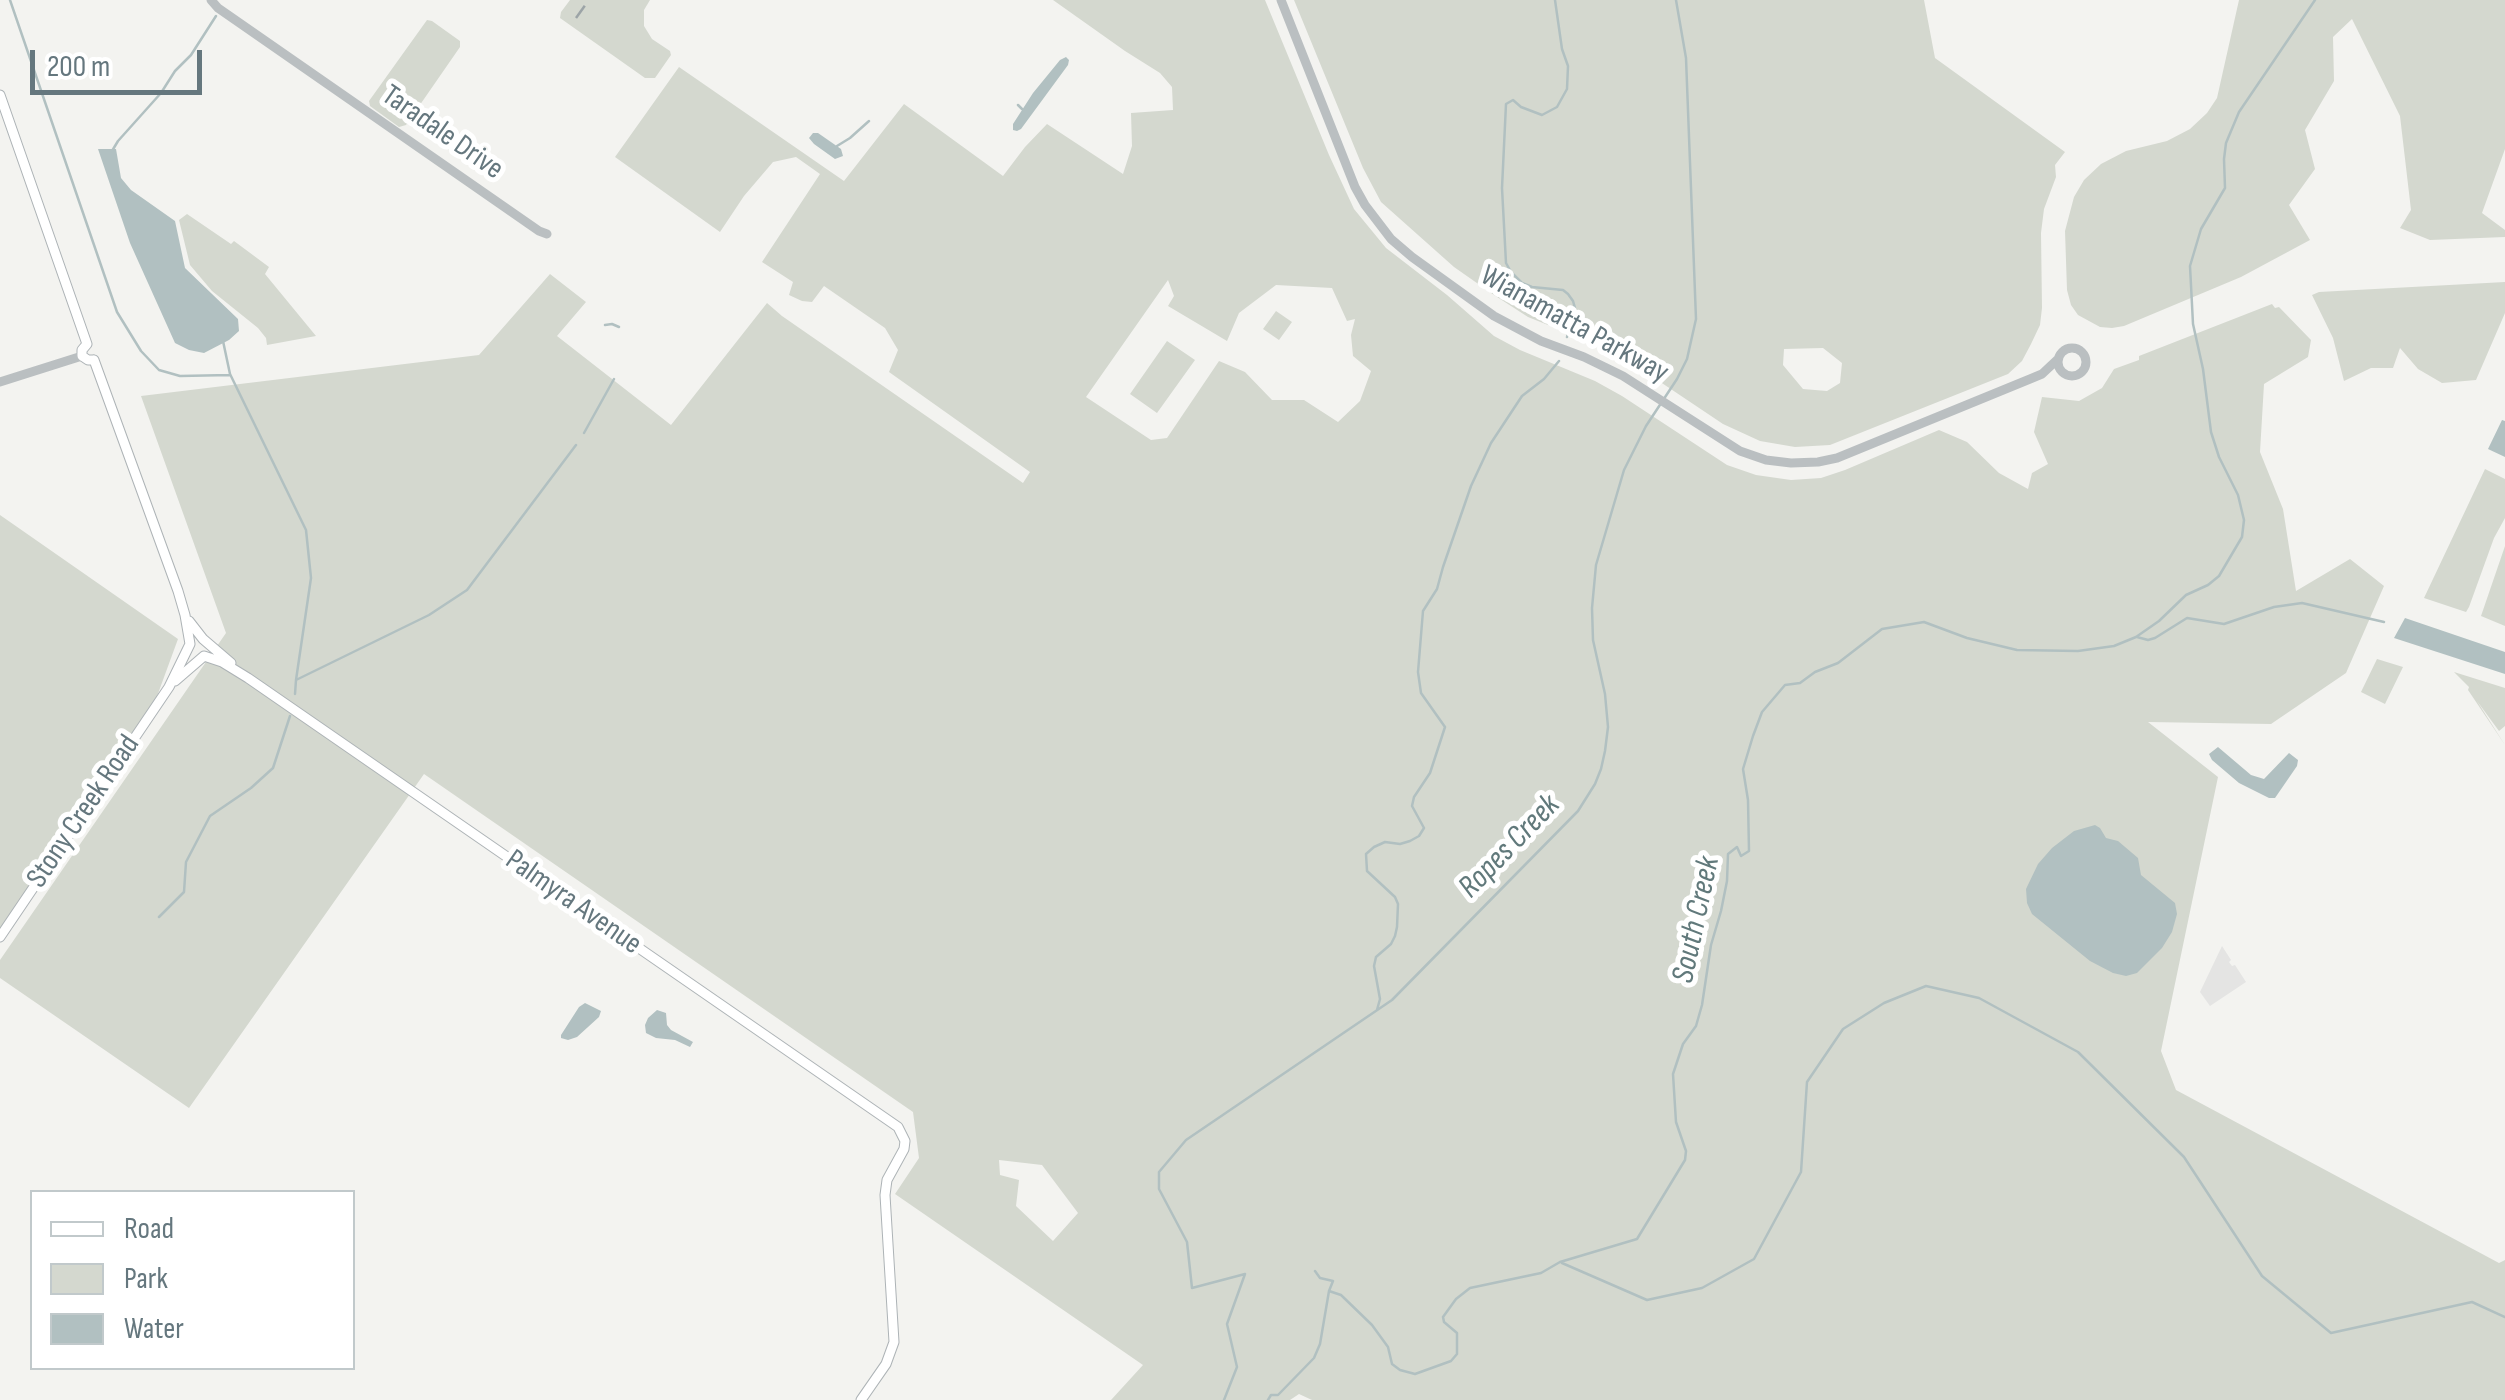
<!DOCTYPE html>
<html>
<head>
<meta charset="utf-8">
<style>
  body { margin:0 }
  #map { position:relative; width:2505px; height:1400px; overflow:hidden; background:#f3f3f0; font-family:"Sofia Sans Condensed",sans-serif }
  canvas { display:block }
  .legend { position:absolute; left:30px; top:1190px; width:325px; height:180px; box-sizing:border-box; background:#fff; border:2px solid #c1c9cb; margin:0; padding:12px 18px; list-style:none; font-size:30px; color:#65777e }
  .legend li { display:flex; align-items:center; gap:20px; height:50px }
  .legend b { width:50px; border:2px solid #c1c9cb }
  .scale { position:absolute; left:30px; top:50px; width:172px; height:45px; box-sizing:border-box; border:5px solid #65777e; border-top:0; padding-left:12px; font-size:30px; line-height:35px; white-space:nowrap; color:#65777e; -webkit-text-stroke:8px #fff; paint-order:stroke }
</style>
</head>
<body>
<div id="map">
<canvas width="2505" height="1400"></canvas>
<ul class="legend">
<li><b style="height:12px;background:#fff"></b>Road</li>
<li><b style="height:28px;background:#d4d8cf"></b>Park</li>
<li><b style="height:28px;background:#b1c0c1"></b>Water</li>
</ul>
<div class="scale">200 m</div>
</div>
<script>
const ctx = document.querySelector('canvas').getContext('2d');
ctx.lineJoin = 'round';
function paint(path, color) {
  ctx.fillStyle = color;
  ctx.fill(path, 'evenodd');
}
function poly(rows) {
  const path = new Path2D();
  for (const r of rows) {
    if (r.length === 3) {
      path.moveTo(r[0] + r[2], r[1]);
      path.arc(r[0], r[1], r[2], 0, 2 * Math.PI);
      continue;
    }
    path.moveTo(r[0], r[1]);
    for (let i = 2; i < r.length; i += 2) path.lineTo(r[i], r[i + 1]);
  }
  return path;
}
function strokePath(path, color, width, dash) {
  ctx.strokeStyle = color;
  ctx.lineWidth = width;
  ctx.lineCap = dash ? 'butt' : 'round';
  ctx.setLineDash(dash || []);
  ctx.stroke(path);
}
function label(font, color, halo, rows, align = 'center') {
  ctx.font = font + ' "Sofia Sans Condensed",sans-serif';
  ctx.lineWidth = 10;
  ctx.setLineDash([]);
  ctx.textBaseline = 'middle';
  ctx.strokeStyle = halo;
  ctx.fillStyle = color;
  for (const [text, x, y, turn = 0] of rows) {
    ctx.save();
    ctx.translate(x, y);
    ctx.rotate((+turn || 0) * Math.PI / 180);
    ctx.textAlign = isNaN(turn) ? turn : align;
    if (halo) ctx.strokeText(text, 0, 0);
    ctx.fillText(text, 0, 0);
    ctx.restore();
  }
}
paint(poly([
  [2222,946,2231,960,2229,962,2232,966,2235,965,2246,982,2210,1006,2200,992]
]), '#e4e4e3');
paint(poly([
  [570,0,650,0,644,10,644,26,652,39,670,51,671,55,655,78,645,78,560,18,561,12],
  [1053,0,1265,0,1329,155,1354,209,1386,248,1447,295,1494,336,1520,350,1595,381,1622,396,1727,465,1756,475,1791,480,1821,478,1845,470,1939,430,1967,442,1999,473,2028,489,2032,473,2048,464,2034,432,2042,397,2079,401,2102,388,2114,369,2139,360,2139,356,2272,304,2275,308,2279,307,2311,340,2308,357,2264,384,2260,452,2283,509,2296,591,2350,559,2384,586,2346,673,2271,724,2148,722,2218,777,2161,1051,2176,1090,2499,1263,2505,1260,2505,1400,1312,1400,1299,1394,1290,1400,1111,1400,1143,1365,895,1194,919,1158,913,1112,424,774,189,1108,0,978,0,960,226,633,141,396,479,355,550,274,586,302,557,336,671,425,767,303,782,316,1023,483,1030,472,889,372,898,350,885,328,824,286,812,302,802,301,789,295,793,282,762,262,820,174,796,157,773,162,744,196,720,232,615,157,679,67,844,181,904,104,1003,176,1025,147,1047,124,1123,174,1132,146,1131,113,1173,110,1172,87,1160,73,1125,51],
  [1168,280,1174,296,1168,306,1227,341,1239,313,1276,285,1332,288,1347,321,1355,319,1351,335,1353,356,1371,371,1360,401,1338,422,1304,400,1272,400,1245,372,1219,361,1167,438,1151,440,1086,397],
  [999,1160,1042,1165,1078,1213,1053,1241,1016,1206,1019,1180,1000,1175],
  [1294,0,1924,0,1935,58,2065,152,2055,165,2056,177,2044,209,2041,233,2042,308,2040,325,2031,344,2022,361,2008,374,1830,445,1795,447,1760,441,1723,424,1632,363,1598,345,1528,317,1494,295,1454,267,1381,202,1363,168],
  [1823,348,1842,363,1840,383,1827,391,1803,389,1783,365,1784,349],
  [2239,0,2505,0,2505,149,2482,213,2505,230,2505,237,2430,240,2400,228,2411,210,2400,116,2352,19,2333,37,2334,81,2305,130,2315,169,2289,205,2310,240,2241,277,2124,326,2112,328,2100,327,2078,315,2071,305,2067,290,2065,231,2074,197,2084,180,2101,164,2126,151,2167,141,2190,129,2207,113,2217,98],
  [427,20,432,21,460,41,460,47,406,125,399,127,370,106,369,101],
  [187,214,231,244,234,241,269,267,265,274,316,336,267,345,266,338,258,328,212,291,190,265,179,220],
  [2505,282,2505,313,2476,380,2442,383,2418,369,2400,348,2393,368,2371,368,2344,381,2333,338,2312,295,2319,292],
  [1276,311,1292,322,1279,340,1263,329],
  [1167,341,1195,360,1157,413,1130,394],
  [2485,469,2505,479,2505,518,2494,538,2469,607,2466,612,2424,598],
  [0,515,178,639,152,710,0,932],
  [2505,546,2505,626,2481,616],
  [2377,659,2403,667,2385,704,2361,692],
  [2454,672,2505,688,2505,726,2499,731,2477,701,2505,745,2468,690,2469,687]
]), '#d4d8cf');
paint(poly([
  [1066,57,1069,60,1068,65,1021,129,1017,131,1013,130,1013,124,1033,93,1060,60],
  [813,133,818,133,841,149,843,156,835,159,814,144,809,138],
  [98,149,116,149,121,178,131,190,175,221,185,268,238,319,239,331,229,340,204,353,189,350,175,343,130,243],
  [2502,420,2505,421,2505,457,2488,449],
  [2405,618,2505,652,2505,674,2394,638],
  [2218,747,2251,775,2264,779,2289,753,2298,760,2297,766,2275,798,2269,798,2239,783,2212,760,2209,754],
  [2095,825,2100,828,2106,838,2118,841,2138,858,2141,875,2175,903,2177,914,2172,932,2162,948,2137,973,2126,976,2113,973,2090,961,2032,914,2027,903,2026,889,2038,864,2052,848,2074,831],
  [585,1003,601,1011,599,1017,577,1037,568,1040,561,1038,561,1035,579,1007],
  [657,1010,666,1013,667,1025,671,1030,693,1042,690,1047,675,1040,656,1038,646,1033,645,1025,648,1018]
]), '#b1c0c1');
strokePath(poly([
  [10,0,117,312,141,351,159,370,180,376,230,375],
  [1555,0,1562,49,1568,66,1567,89,1557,107,1542,115,1521,107,1513,100,1506,104,1502,188,1506,263,1511,272,1522,283,1532,287,1563,290,1568,294,1573,301,1575,308,1567,337],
  [1018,105,1022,109],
  [837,146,850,138,869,121],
  [112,151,118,141,161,93,175,71,191,55,216,16],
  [605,325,612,324,619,327],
  [223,341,230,374,306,530,311,578,296,680],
  [584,433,614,379],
  [2137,637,2148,640,2155,638,2187,618,2224,624,2274,607,2302,603,2384,622],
  [295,694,296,680,429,615,467,590,576,445],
  [159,917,184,892,186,862,210,816,251,788,273,768,290,716],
  [1377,1010,1380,999,1374,966,1376,957,1391,944,1395,936,1397,927,1398,904,1395,897,1367,871,1366,854,1374,847,1385,842,1400,844,1410,841,1419,836,1424,828,1412,806,1414,797,1430,773,1445,727,1421,693,1418,672,1423,611,1437,589,1443,567,1471,486,1491,443,1522,396,1544,379,1559,361],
  [1562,1263,1647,1300,1702,1288,1754,1259,1801,1172,1807,1082,1843,1029,1884,1003,1926,986,1979,998,2078,1052,2184,1157,2262,1276,2331,1333,2472,1302,2505,1317],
  [1315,1271,1320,1278,1333,1281,1329,1291],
  [1224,1400,1237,1367,1227,1324,1245,1274,1192,1288,1187,1242,1159,1189,1159,1172,1186,1140,1392,1000,1578,811,1595,784,1601,769,1605,751,1608,727,1605,694,1593,640,1592,608,1596,565,1624,470,1646,426,1677,379,1687,359,1696,319,1686,58,1676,0],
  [1268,1400,1271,1395,1278,1395,1314,1358,1320,1344,1329,1291,1341,1295,1372,1325,1388,1347,1392,1364,1400,1370,1415,1374,1451,1361,1457,1354,1457,1333,1444,1322,1443,1317,1456,1299,1470,1288,1541,1273,1560,1262,1637,1239,1685,1160,1686,1151,1676,1122,1673,1074,1683,1044,1696,1026,1702,1005,1711,945,1721,911,1727,881,1728,854,1737,847,1741,856,1749,851,1748,800,1743,769,1753,736,1762,712,1785,685,1800,683,1815,672,1838,663,1882,629,1924,622,1967,638,2017,650,2078,651,2114,646,2136,637,2159,621,2186,595,2208,585,2219,576,2242,537,2244,520,2238,495,2219,457,2211,432,2203,369,2193,324,2190,266,2201,229,2225,188,2224,159,2226,143,2239,112,2315,0]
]), '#b1c0c1', 2.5);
const secondary = poly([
  [0,95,87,344],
  [87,344,82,350,82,356,88,360,94,360],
  [189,621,203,639,231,663],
  [204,656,222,662,248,678,898,1127,905,1141,904,1149,887,1180,885,1195,894,1342,886,1364,861,1400],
  [175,681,204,656],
  [0,937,169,687,190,644,185,615,178,591,94,360]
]);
strokePath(secondary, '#adb3b6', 11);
strokePath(poly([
  [211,0,218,8,539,231,547,234],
  [1281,0,1355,187,1365,205,1391,239,1412,257,1494,316,1541,341,1584,357,1623,376,1740,451,1766,460,1791,463,1818,462,1837,458,2030,379,2042,374,2058,359],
  [2072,362,14],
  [0,382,82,356]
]), '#babfc1', 9);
strokePath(secondary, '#fff', 9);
strokePath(poly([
  [576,18,589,0]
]), '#9ca4a7', 2.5, [15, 8]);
label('30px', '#65777e', '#fff', [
  ["Taradale Drive",442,133,35],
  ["Wianamatta Parkway",1574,325,29],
  ["Stony Creek Road",84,812,-56],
  ["Palmyra Avenue",573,903,35]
]);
label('italic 32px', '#61797b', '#fff', [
  ["Ropes Creek",1510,847,-46],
  ["South Creek",1697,920,-78]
]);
</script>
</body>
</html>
